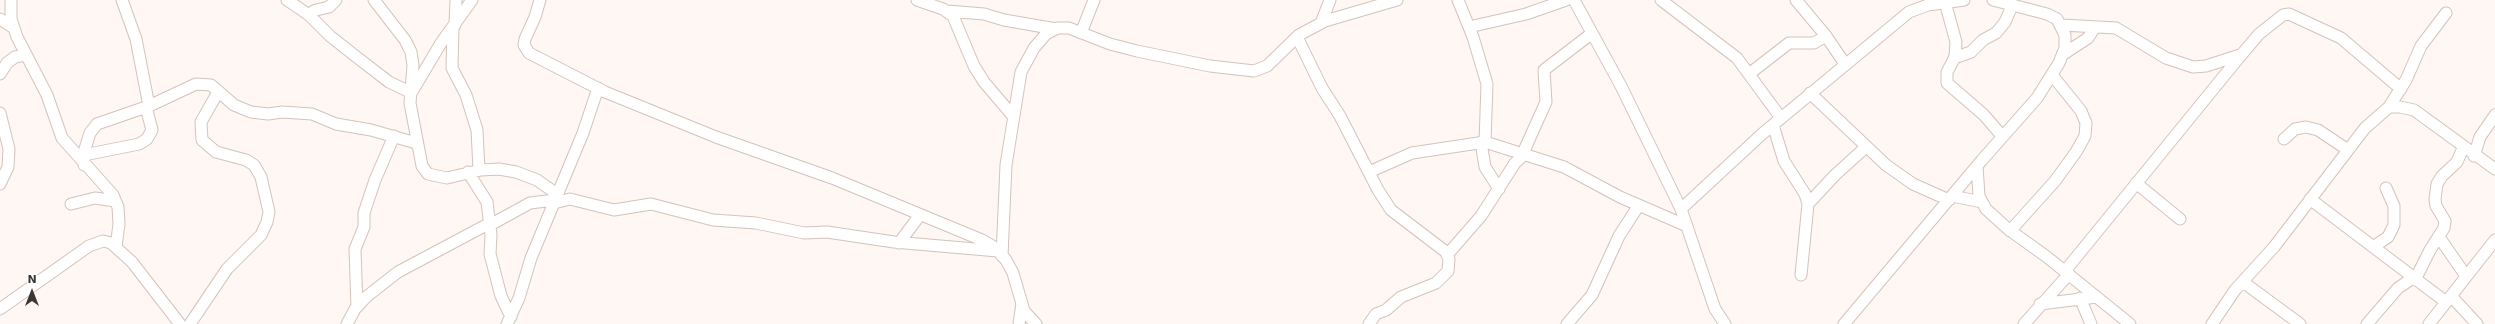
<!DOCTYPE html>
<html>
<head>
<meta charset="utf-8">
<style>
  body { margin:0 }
  #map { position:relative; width:2495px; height:324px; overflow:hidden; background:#fef7f4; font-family:"DejaVu Sans",sans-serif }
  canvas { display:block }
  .north { position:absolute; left:12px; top:272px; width:40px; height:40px; -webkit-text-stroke:3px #fff; paint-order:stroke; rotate:0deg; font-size:11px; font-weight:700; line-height:16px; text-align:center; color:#3c3632 }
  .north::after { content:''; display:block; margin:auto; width:14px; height:18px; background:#3c3632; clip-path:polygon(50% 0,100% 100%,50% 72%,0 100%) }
</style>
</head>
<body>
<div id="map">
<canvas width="2495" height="324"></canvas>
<div class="north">N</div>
</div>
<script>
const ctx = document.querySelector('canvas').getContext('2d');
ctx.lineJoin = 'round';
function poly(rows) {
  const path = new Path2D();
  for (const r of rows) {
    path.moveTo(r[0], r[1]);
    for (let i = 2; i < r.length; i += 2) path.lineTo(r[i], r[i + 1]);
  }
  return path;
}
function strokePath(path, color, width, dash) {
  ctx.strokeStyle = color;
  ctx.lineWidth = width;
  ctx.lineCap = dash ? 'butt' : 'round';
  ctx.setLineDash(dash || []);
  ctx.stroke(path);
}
const street = poly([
  [11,0,11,19,17,37,47,95,62,138,113,195,118,207,119,224,116,247],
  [122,0,136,39,149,106],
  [287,0,309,15,330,36,354,55,389,82,410,92],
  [374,0,405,40,411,52,413,65,410,103,422,166,428,174,447,178,481,170,499,169,516,172,537,180,557,194],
  [540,0,535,17,525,39,524,45,529,53,605,92,716,137,832,178,982,240,994,247,1006,260,1013,273,1024,311,1036,324],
  [917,0,943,9,953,16,974,66,984,82,1013,116],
  [1458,0,1473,37,1487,84,1485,142],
  [1574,0,1621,86,1681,209,1715,309,1725,324],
  [1661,0,1737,58,1781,118],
  [1796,0,1826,36,1845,64],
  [1945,2,1956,42,1955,57,1947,72,1947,83,1984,115,2002,136],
  [947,11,984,14,1004,20,1056,29],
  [309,14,316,10,329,7,336,0],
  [0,19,14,28],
  [1321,23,1330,0],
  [455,25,456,0],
  [2062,25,2116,28,2166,58,2193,67,2206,66,2240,55],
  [453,27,452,68,466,95,477,130,479,170],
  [1469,27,1526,14,1566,0],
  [1081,33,1094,0],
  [1297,37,1322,88,1340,116,1378,190,1391,210,1446,252,1449,259,1448,271,1436,283,1401,297,1386,310,1376,314,1369,324],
  [2062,55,2088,38,2095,27],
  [1954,58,1971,52,1983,40,1996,33,2005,22,2012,6],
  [0,74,7,63,15,57,26,55],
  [1749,74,1789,43,1814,43,1826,36],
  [1810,93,1886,165,1913,184,1949,200],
  [410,95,441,43,472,0],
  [2389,107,2406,80,2421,46,2446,13],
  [0,113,9,149,8,167,0,184],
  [1773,125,1784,161,1805,194,1808,204,1801,275],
  [2284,139,2295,129,2306,127,2318,130,2348,150],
  [1481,142,1485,167,1499,189],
  [1523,153,1546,102,1544,70,1591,34],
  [84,155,139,144,147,139,152,130,146,107],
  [2474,156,2480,137,2495,115],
  [84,165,84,152,90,133,97,124,149,106,196,84,211,85,234,105,251,112,268,114,282,112,312,114,336,124,371,130,416,143],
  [1977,166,1979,196,1986,209,2008,229,2047,257,2130,324],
  [468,172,487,202,491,235,490,254,501,296,511,317],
  [1369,172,1412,153,1485,142,1564,167,1620,197,1687,226],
  [2136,183,2180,219],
  [1952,196,1982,202],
  [2310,199,2446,302],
  [554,203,570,199,614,210,651,204,713,220,756,223,804,233,827,232,894,242,998,251],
  [71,204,95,198,115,201],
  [1808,204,1835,175,1866,147],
  [1681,209,1762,134,1909,12,1928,5,1964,0],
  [490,225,530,203,555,200],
  [2010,231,2055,181,2076,152,2085,136,2086,123,2081,111,2052,75],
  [2439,237,2466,276],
  [899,243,920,215],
  [2373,247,2388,237,2394,225,2394,206,2386,188],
  [1447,255,1481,216,1515,163,1526,153],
  [1002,256,1006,165,1021,72,1034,48,1046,34,1057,28,1069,28,1110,44,1137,51,1210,66,1254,71,1267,66,1299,35,1325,21,1397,0],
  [2065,271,2237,60,2259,34,2283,15,2289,14,2341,38,2401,89],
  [2415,280,2430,250,2444,228,2445,221,2436,206,2435,199,2437,184,2442,176,2457,162,2463,148],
  [2243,282,2300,324],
  [2451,296,2477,324],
  [2080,298,2091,324],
  [2040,304,2097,297],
  [357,307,355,249,364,227,364,213,375,180,394,136],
  [0,309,89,246,103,241,111,243,132,262,180,324],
  [190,324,227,269,261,235,267,222,269,212,261,177,254,165,246,160,216,152,202,140,201,122,218,92],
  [347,324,355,309,366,297,398,272,490,223],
  [507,324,519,298,531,258,583,133,598,88],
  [1019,324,1022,303],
  [1567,324,1592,295,1619,236,1639,205],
  [1844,324,1982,160,2037,98,2059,63,2065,48,2065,35,2057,19,2047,14,1993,0],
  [2024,324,2069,274],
  [2212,324,2235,290,2274,247,2365,128,2389,107,2400,107,2414,110,2495,169],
  [2367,324,2398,288,2413,278],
  [2429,324,2495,240]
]);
strokePath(street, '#d3c3bb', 13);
strokePath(street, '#fff', 11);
</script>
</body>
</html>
